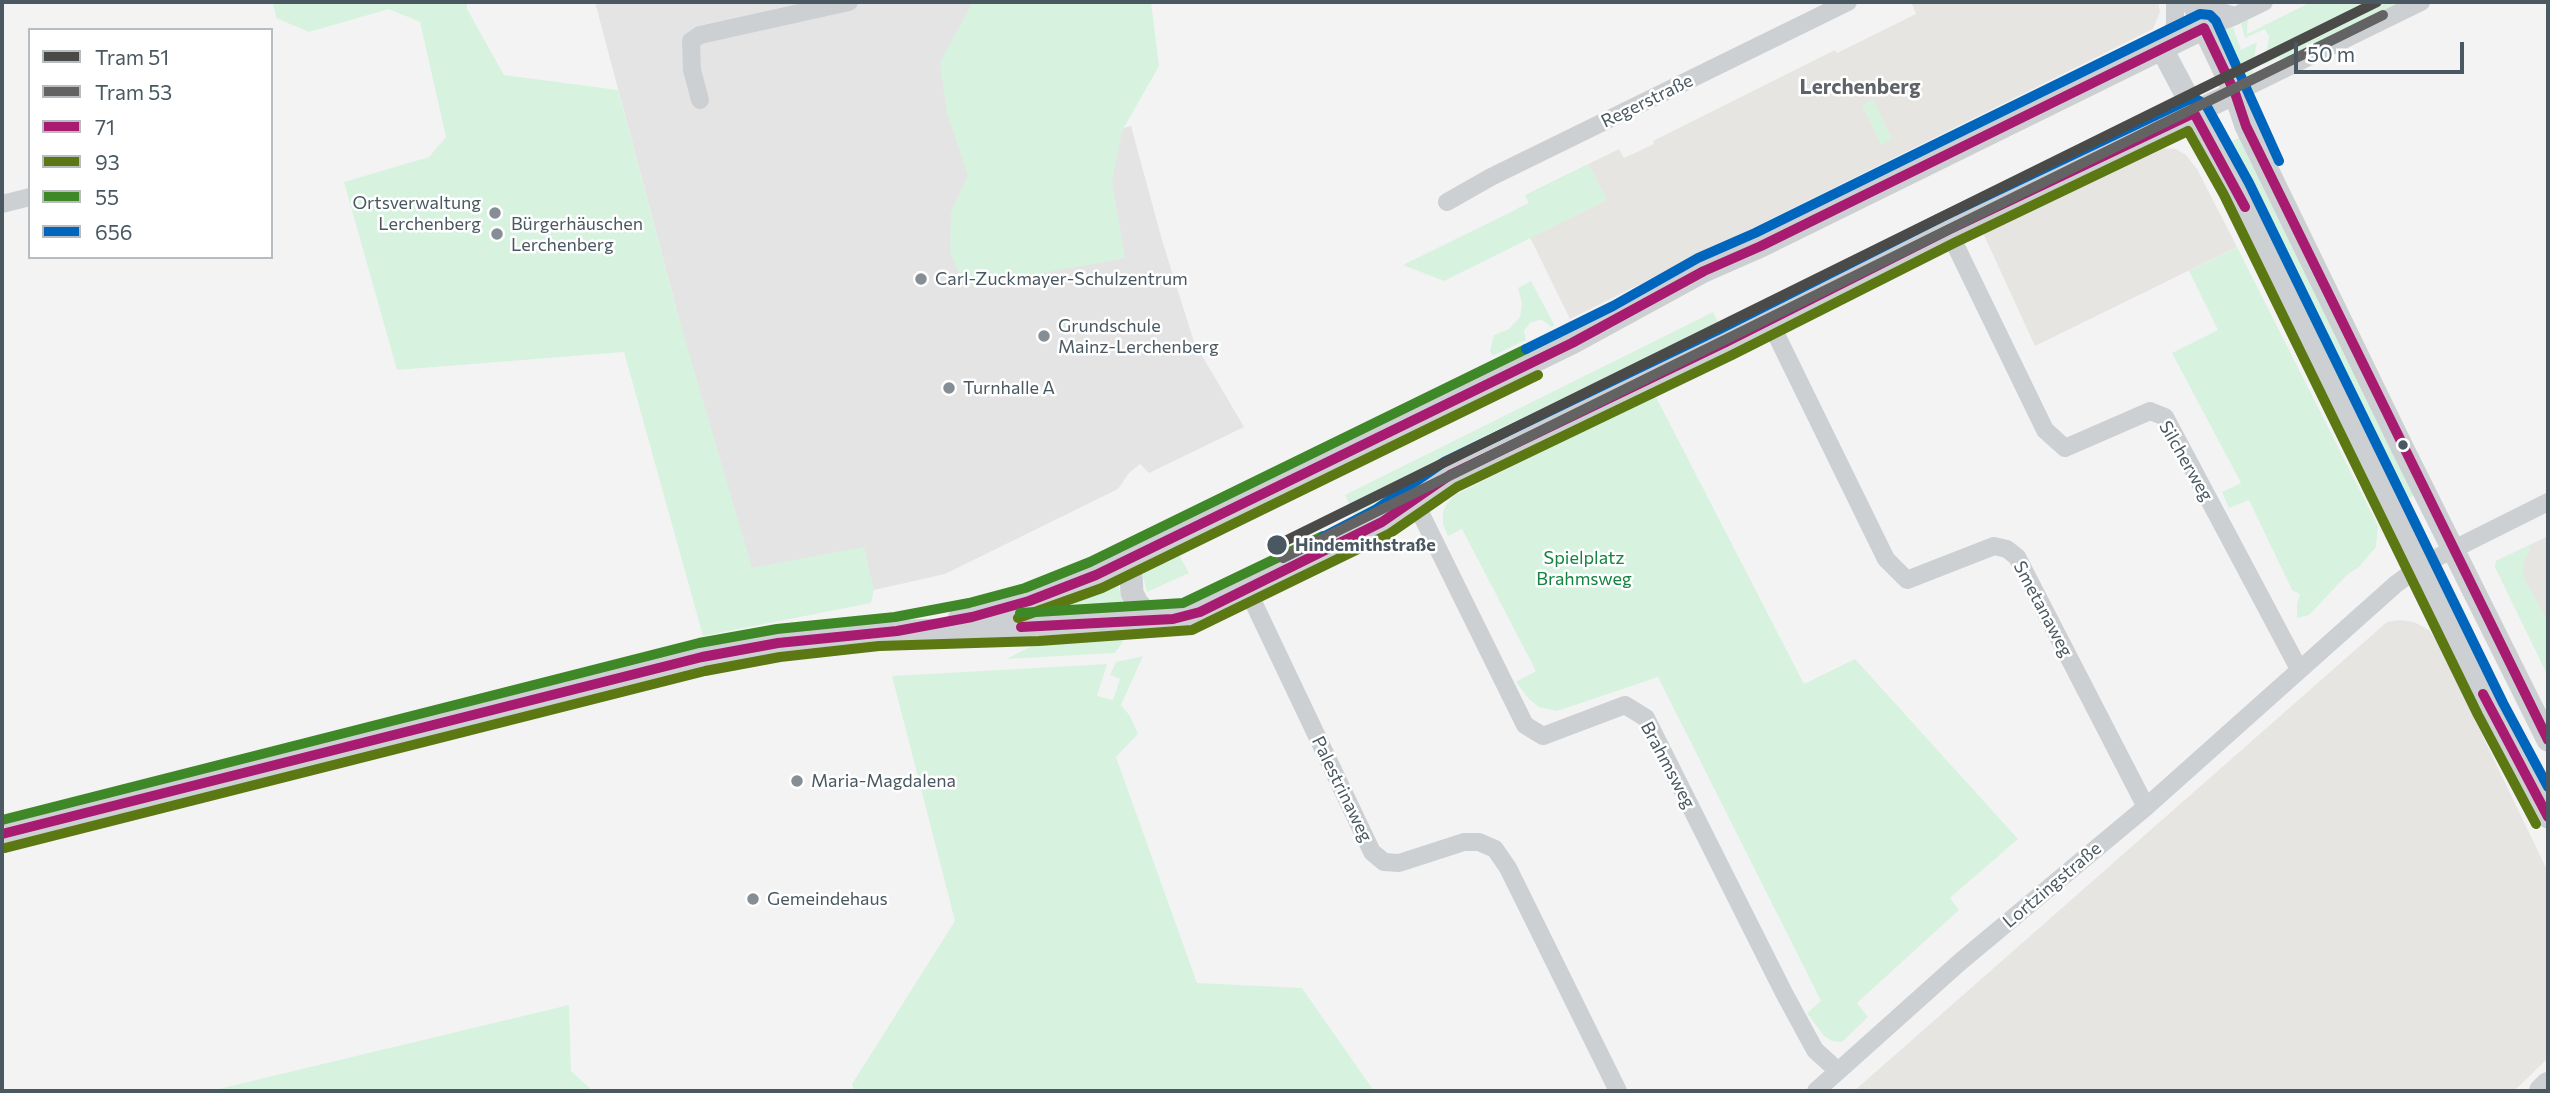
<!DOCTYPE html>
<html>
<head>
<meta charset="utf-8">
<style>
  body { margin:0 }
  #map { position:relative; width:2550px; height:1093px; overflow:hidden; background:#f4f3f3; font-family:Commissioner,sans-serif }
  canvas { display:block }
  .frame { position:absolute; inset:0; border:4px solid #495861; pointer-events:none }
  .legend { position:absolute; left:28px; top:28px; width:245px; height:231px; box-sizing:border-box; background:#fff; border:2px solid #b6bcc0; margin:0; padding:9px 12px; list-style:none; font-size:21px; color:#495861 }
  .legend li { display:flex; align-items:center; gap:14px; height:35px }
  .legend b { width:35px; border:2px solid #b6bcc0 }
  .scale { position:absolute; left:2294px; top:42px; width:170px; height:32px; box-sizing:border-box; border:4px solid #495861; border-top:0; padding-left:9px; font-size:21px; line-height:24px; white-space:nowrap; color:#495861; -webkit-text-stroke:5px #fff; paint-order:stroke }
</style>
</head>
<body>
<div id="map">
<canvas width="2550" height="1093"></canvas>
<div class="frame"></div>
<ul class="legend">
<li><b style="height:9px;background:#4a4a49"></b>Tram 51</li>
<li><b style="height:9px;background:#646363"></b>Tram 53</li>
<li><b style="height:9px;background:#a71b71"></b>71</li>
<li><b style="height:9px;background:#5b7813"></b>93</li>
<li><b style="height:9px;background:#3f8827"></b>55</li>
<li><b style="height:9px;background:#0065bd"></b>656</li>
</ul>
<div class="scale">50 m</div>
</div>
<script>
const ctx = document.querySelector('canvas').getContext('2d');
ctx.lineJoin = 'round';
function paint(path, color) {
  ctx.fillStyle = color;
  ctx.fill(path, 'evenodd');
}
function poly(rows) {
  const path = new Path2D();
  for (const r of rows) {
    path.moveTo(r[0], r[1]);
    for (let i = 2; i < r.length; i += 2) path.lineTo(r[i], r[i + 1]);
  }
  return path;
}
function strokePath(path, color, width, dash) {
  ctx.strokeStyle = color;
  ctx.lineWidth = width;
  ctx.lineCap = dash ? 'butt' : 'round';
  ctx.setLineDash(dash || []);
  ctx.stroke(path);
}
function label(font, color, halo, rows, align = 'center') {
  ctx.font = font + ' Commissioner,sans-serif';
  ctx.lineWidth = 5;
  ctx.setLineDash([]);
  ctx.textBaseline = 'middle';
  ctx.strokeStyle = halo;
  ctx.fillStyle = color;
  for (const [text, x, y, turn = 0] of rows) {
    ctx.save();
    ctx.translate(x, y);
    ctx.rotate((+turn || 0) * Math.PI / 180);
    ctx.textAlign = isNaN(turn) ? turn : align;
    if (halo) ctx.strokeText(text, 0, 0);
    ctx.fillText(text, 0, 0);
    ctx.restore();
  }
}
paint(poly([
  [1911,2,2158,2,2160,12,2153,29,1570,319,1516,209,1529,203,1525,195,1619,149,1624,158,1654,144,1653,141,1835,50,1837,53,1916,14],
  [2161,148,2176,149,2186,155,2197,169,2237,247,2035,346,1983,233,2145,153],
  [2548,536,2548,676,2495,567,2496,561],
  [2400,620,2414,622,2429,630,2439,645,2548,872,2548,1058,2514,1091,1854,1091,2387,622]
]), '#e7e5e2');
paint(poly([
  [595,2,988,2,975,171,1131,126,1162,240,1194,342,1244,427,1149,473,1140,464,1129,473,1118,489,945,574,874,590,833,567,741,590,679,319]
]), '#e5e4e5');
paint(poly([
  [273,2,467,2,467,9,504,75,618,90,679,319,752,568,864,547,874,590,871,603,703,636,624,352,397,370,344,182,429,157,446,137,420,22,389,9,309,32,276,18],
  [973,2,1151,2,1159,66,1122,131,1112,181,1125,258,965,287,950,252,951,212,968,175,947,113,940,62],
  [2311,2,2408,2,2283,64,2279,57,2264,65,2269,37,2265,29,2245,38,2240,20,2248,16,2247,34],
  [2232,24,2241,50,2257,42,2252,70,2255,77,2240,78,2220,36,2222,30],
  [1873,99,1892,139,1881,145,1862,105],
  [2240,137,2419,493,2399,503,2399,493,2225,145],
  [1589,164,1607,200,1444,281,1403,265,1529,203,1525,195],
  [2237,247,2378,526,2376,547,2359,567,2348,574,2309,615,2297,618,2297,605,2300,594,2292,590,2249,500,2229,508,2222,492,2241,483,2172,353,2218,330,2189,271],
  [1531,281,1555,326,1551,327,1544,321,1539,320,1530,323,1524,331,1526,340,1492,356,1490,350,1494,335,1509,329,1520,317,1522,304,1518,288],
  [1713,312,1723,332,1357,521,1345,495],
  [1655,395,1804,684,1855,659,2018,839,1950,898,1959,910,1857,1003,1868,1017,1842,1042,1832,1041,1824,1036,1807,1013,1821,1001,1658,677,1557,711,1539,707,1529,699,1516,682,1536,671,1462,529,1448,536,1443,524,1443,512,1447,503,1455,495],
  [2532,544,2523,565,2523,576,2548,621,2548,676,2495,567,2496,561],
  [1172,548,1177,556,1179,555,1189,573,1147,592,1143,577,1147,565,1152,559],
  [1116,577,1123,604,1106,611,1029,616,1026,613],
  [1130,632,1115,653,1006,659,1053,636],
  [1143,656,1121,705,1130,716,1138,734,1116,757,1197,983,1302,988,1374,1091,854,1091,852,1084,955,921,892,676,1107,664,1097,696,1113,700,1120,679,1110,675,1116,662],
  [569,1005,571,1071,593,1091,210,1091]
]), '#d7f3e0');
strokePath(poly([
  [2189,2,2204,28,2235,16,2264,2],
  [2190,2,2235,16],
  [2162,49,2172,36,2175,24,2175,2],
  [2235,93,2421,2],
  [700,100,692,70,691,41,700,35,849,2],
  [1447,202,1491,177,1848,2],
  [2,204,30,197],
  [1948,230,2045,430,2065,448,2150,411,2165,417,2299,669],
  [1769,320,1886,559,1907,580,1994,546,2007,549,2017,557,2146,807],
  [1414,500,1525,725,1543,736,1625,705,1646,718,1784,993,1815,1050,1838,1071],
  [1247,589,1372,852,1384,862,1399,863,1464,842,1479,842,1495,849,1508,868,1618,1091],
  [1816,1091,1960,962,2146,807,2396,584,2422,565,2548,502]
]), '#cdd0d2', 18);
strokePath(poly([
  [2162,49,2236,189,2491,709,2548,817],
  [1136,555,1131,573,1132,593,1137,603,1154,621],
  [959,619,1029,601,1096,575,1572,343,1704,271,1761,246,2204,28,2235,93,2246,126,2401,445,2548,740],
  [2,834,702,657,778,643,878,632,1038,627,1187,617,1382,522,1450,475,1726,342,1948,230,2235,93]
]), '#cdd0d2', 23);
strokePath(poly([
  [2542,1091,2548,1085]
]), '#cdd0d4', 26);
strokePath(poly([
  [1021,627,1173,619,1200,612,1382,522,1450,475,1726,342,1948,230,2194,113,2245,207],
  [2483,694,2548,817],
  [2,834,702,657,778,643,897,631,972,617,1029,601,1096,575,1572,343,1704,271,1761,246,2204,28,2235,93,2246,126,2548,740]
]), '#a71b71', 10);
strokePath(poly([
  [1018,618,1102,588,1538,375],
  [5,848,705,671,780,657,879,646,1039,641,1192,630,1389,534,1457,487,1732,355,1954,243,2188,131,2224,195,2478,715,2536,824]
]), '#5b7813', 10);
strokePath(poly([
  [1020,613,1183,603,1323,536],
  [2,820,699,643,777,629,895,617,969,603,1025,588,1090,562,1526,349]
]), '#3f8827', 10);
strokePath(poly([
  [1526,349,1613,306,1698,258,1755,233,2200,14,2210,15,2216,21,2279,161],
  [1323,537,1375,510,1444,462,1720,329,1942,217,2188,100,2196,99,2206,105,2249,183,2503,703,2548,787]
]), '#0065bd', 10);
strokePath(poly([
  [1277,545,2377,2]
]), '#4a4a49', 10);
strokePath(poly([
  [1283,558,2383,15]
]), '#646363', 10);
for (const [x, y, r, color] of [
  [495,213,7,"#858e94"],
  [497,234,7,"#858e94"],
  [921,279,7,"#858e94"],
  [1044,336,7,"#858e94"],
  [949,388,7,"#858e94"],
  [2403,445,6,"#495861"],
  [1277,545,11,"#495861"],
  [797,781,7,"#858e94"],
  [753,899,7,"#858e94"]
]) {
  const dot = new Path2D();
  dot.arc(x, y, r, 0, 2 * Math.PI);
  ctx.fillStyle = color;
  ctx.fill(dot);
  strokePath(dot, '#fff', 2.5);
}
label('18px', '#495861', '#fff', [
  ["Regerstraße",1647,101,-26],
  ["Silcherweg",2186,461,60],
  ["Smetanaweg",2043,609,62],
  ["Brahmsweg",1668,765,62],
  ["Palestrinaweg",1342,789,64],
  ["Lortzingstraße",2052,885,-40]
]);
label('18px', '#495861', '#fff', [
  ["Ortsverwaltung",481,203,"right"],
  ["Lerchenberg",481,224,"right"],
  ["Bürgerhäuschen",511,224],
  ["Lerchenberg",511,245],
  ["Carl-Zuckmayer-Schulzentrum",935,279],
  ["Grundschule",1058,326],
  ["Mainz-Lerchenberg",1058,347],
  ["Turnhalle A",963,388],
  ["Maria-Magdalena",811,781],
  ["Gemeindehaus",767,899]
], 'left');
label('bold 18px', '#495861', '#fff', [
  ["Hindemithstraße",1295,545]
], 'left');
label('18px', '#138341', '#fff', [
  ["Spielplatz",1584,558],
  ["Brahmsweg",1584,579]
]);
label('bold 21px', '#5e6368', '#fff', [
  ["Lerchenberg",1860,87]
]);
</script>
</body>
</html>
